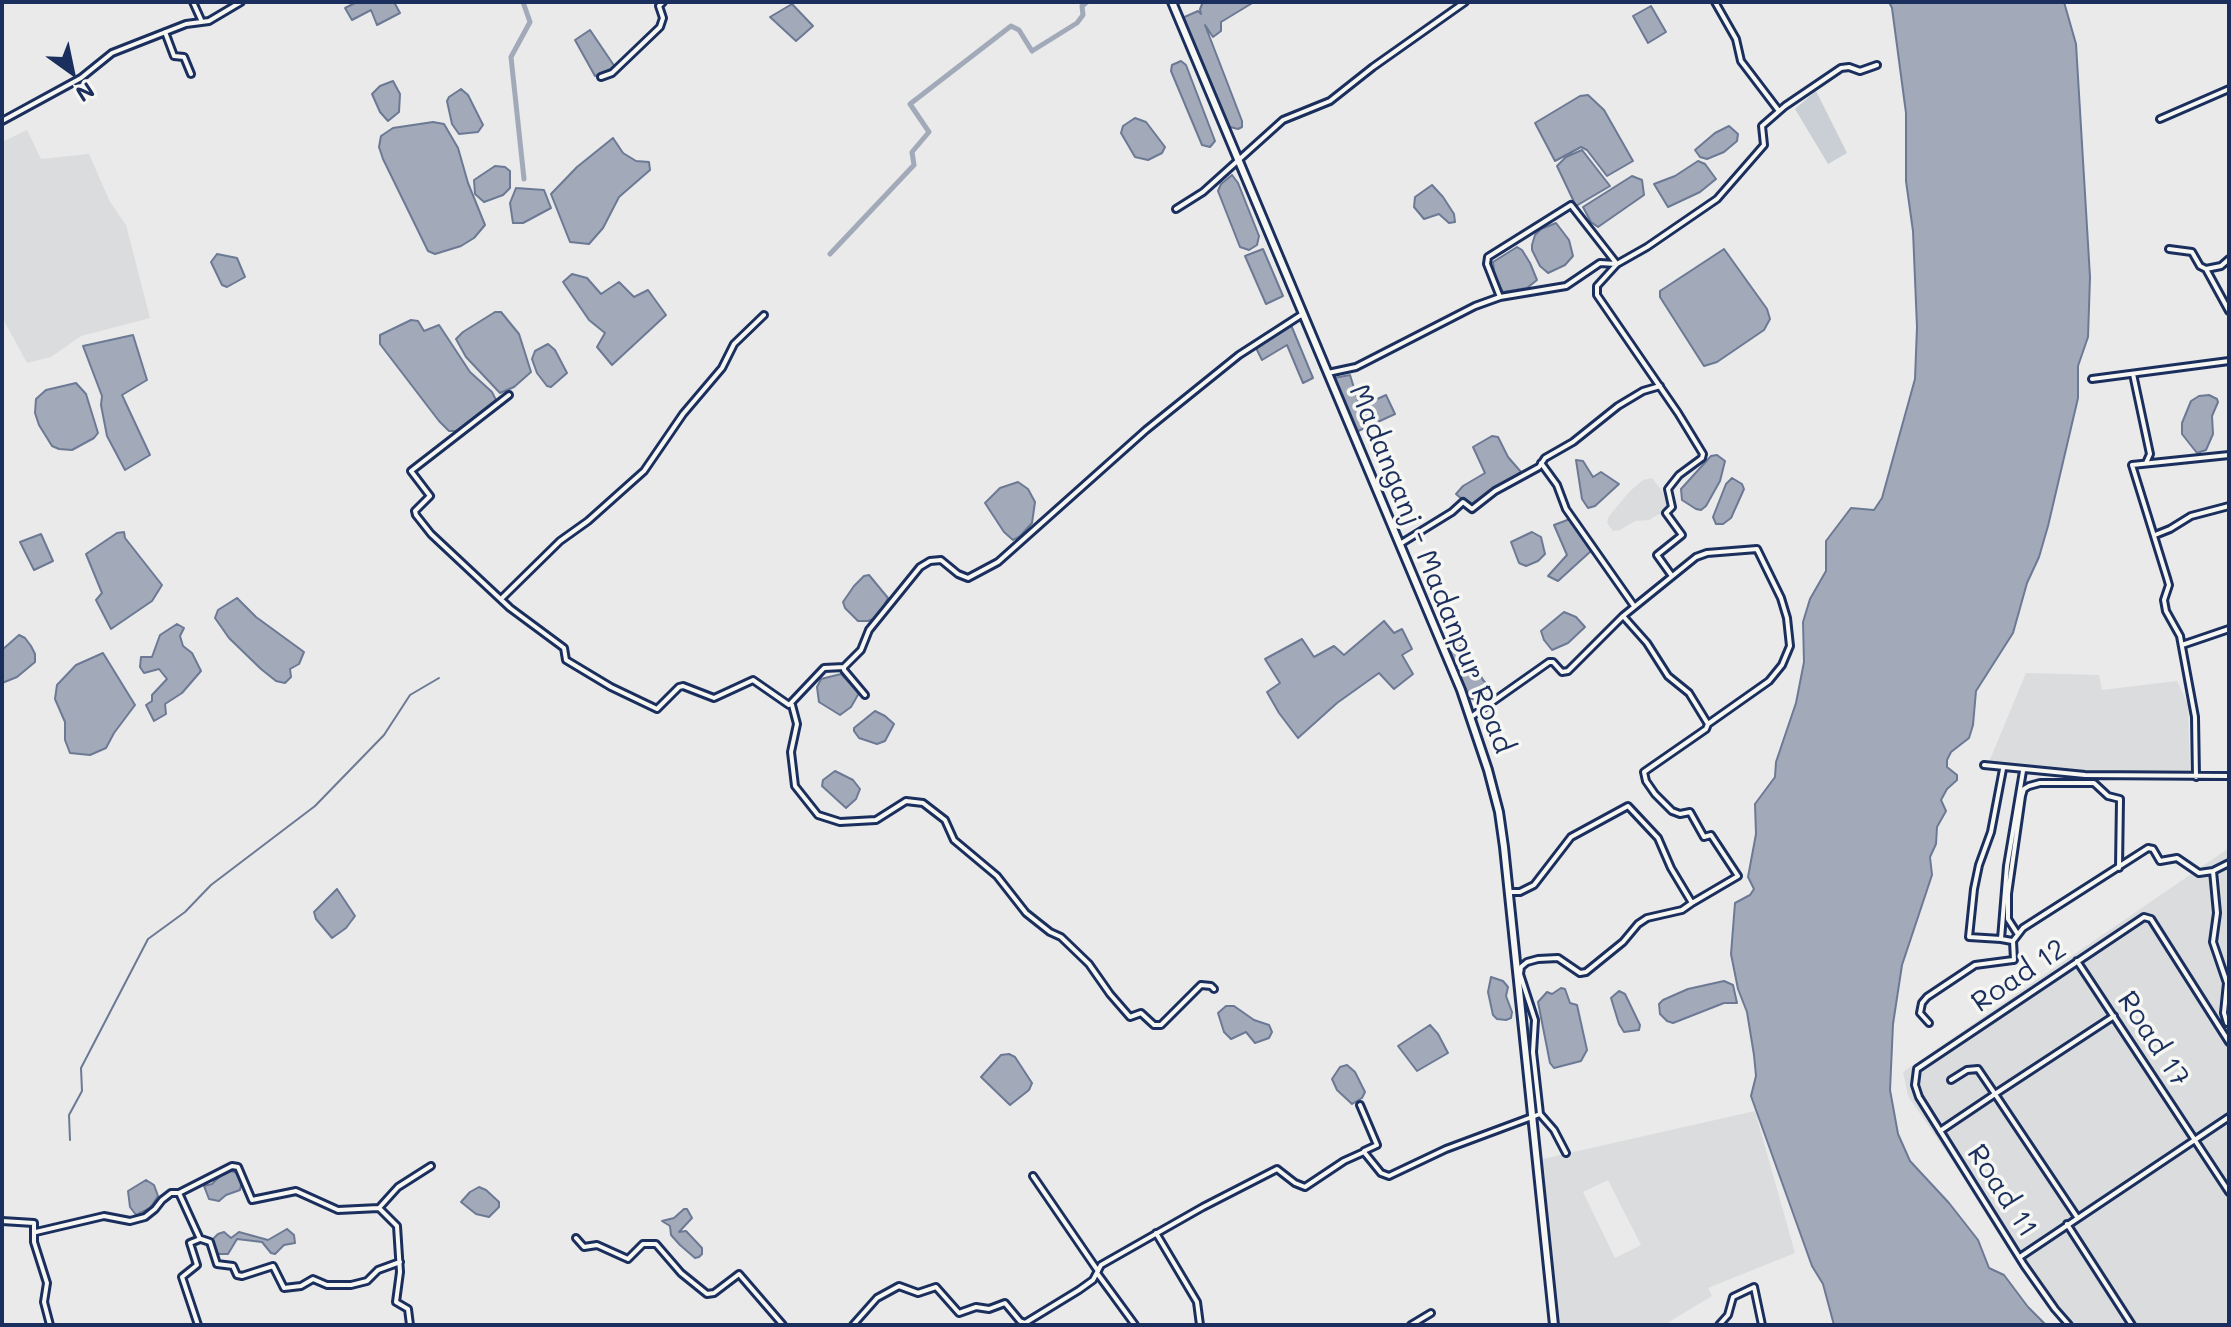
<!DOCTYPE html>
<html>
<head>
<meta charset="utf-8">
<style>
  body { margin:0 }
  #map { position:relative; width:2231px; height:1327px; overflow:hidden; background:#e9eae9; font-family:Mali,sans-serif }
  canvas { display:block }
  .frame { position:absolute; inset:0; border:4px solid #1b2f5e; pointer-events:none }
  .north { position:absolute; left:32px; top:32px; width:80px; height:80px; -webkit-text-stroke:6px #f6f6f2; paint-order:stroke; rotate:147deg; font-size:22px; font-weight:700; line-height:32px; text-align:center; color:#1b2f5e }
  .north::after { content:''; display:block; margin:auto; width:28px; height:36px; background:#1b2f5e; clip-path:polygon(50% 0,100% 100%,50% 72%,0 100%) }
</style>
</head>
<body>
<div id="map">
<canvas width="2231" height="1327"></canvas>
<div class="frame"></div>
<div class="north">N</div>
</div>
<script>
const ctx = document.querySelector('canvas').getContext('2d');
ctx.lineJoin = 'round';
function paint(path, color) {
  ctx.fillStyle = color;
  ctx.fill(path, 'evenodd');
}
function poly(rows) {
  const path = new Path2D();
  for (const r of rows) {
    path.moveTo(r[0], r[1]);
    for (let i = 2; i < r.length; i += 2) path.lineTo(r[i], r[i + 1]);
  }
  return path;
}
function strokePath(path, color, width, dash) {
  ctx.strokeStyle = color;
  ctx.lineWidth = width;
  ctx.lineCap = dash ? 'butt' : 'round';
  ctx.setLineDash(dash || []);
  ctx.stroke(path);
}
function label(font, color, halo, rows, align = 'center') {
  ctx.font = font + ' Mali,sans-serif';
  ctx.lineWidth = 7;
  ctx.setLineDash([]);
  ctx.textBaseline = 'middle';
  ctx.strokeStyle = halo;
  ctx.fillStyle = color;
  for (const [text, x, y, turn = 0] of rows) {
    ctx.save();
    ctx.translate(x, y);
    ctx.rotate((+turn || 0) * Math.PI / 180);
    ctx.textAlign = isNaN(turn) ? turn : align;
    if (halo) ctx.strokeText(text, 0, 0);
    ctx.fillText(text, 0, 0);
    ctx.restore();
  }
}
paint(poly([
  [27,130,41,159,89,154,110,202,126,225,150,318,81,336,51,357,27,363,2,317,2,142],
  [1652,478,1663,492,1668,506,1666,510,1649,520,1635,521,1620,530,1613,531,1607,523,1609,516,1630,491,1643,480],
  [2026,673,2099,675,2102,690,2177,681,2188,705,2190,775,2049,770,1989,762],
  [2229,848,2229,1325,2065,1325,1908,1096,1903,1072],
  [1755,1111,1795,1253,1708,1288,1712,1296,1664,1325,1552,1325,1535,1170,1538,1160],
  [1608,1180,1641,1245,1615,1258,1583,1192]
]), '#dadcde');
paint(poly([
  [1816,91,1847,153,1828,164,1795,109]
]), '#caced5');
const water = poly([
  [357,2,394,2,400,13,377,25,371,10,352,20,345,8,357,2],
  [1203,2,1254,2,1221,22,1221,31,1213,37,1205,25,1242,121,1242,127,1238,129,1226,126,1180,19,1198,11,1201,14,1200,9,1203,2],
  [1889,2,2064,2,2076,44,2090,277,2088,337,2078,366,2078,398,2048,526,2039,557,2027,583,2013,633,1976,691,1973,725,1969,738,1951,752,1947,760,1947,767,1957,775,1957,780,1947,789,1941,800,1946,811,1937,827,1936,844,1930,857,1932,875,1902,965,1893,1024,1890,1090,1898,1134,1910,1161,1949,1203,1978,1240,1989,1268,2004,1275,2028,1307,2046,1325,1834,1325,1823,1284,1812,1266,1751,1096,1756,1076,1754,1055,1747,1012,1738,989,1731,954,1735,903,1750,895,1754,889,1748,877,1756,834,1755,804,1775,777,1776,762,1796,703,1804,662,1803,622,1810,599,1826,571,1826,541,1851,508,1874,510,1882,498,1915,379,1917,327,1913,231,1906,181,1906,113,1892,8,1889,2],
  [792,4,813,26,796,41,770,17,792,4],
  [1651,6,1666,32,1648,43,1633,16,1651,6],
  [590,30,615,67,595,76,575,40,590,30],
  [1181,61,1186,65,1215,141,1210,147,1202,145,1171,71,1172,65,1181,61],
  [393,81,400,94,399,112,388,121,380,112,372,94,380,86,393,81],
  [461,89,468,95,483,125,478,132,459,134,452,124,447,101,449,97,461,89],
  [1588,95,1604,110,1633,161,1607,176,1587,150,1581,147,1555,161,1535,123,1580,96,1588,95],
  [1135,118,1146,122,1165,147,1162,153,1148,160,1135,157,1121,133,1123,126,1135,118],
  [433,122,444,124,458,148,468,183,485,225,474,238,461,246,435,254,428,251,383,159,379,147,381,136,393,128,433,122],
  [1729,126,1738,134,1737,141,1724,152,1707,159,1700,157,1695,150,1715,133,1729,126],
  [613,138,623,153,636,161,649,162,650,170,619,197,603,228,589,244,570,242,551,194,577,167,613,138],
  [1582,150,1610,186,1576,206,1557,166,1566,157,1582,150],
  [1698,161,1705,164,1716,179,1700,192,1668,207,1654,184,1675,176,1698,161],
  [495,166,505,167,510,171,510,188,503,195,484,202,475,194,474,180,495,166],
  [1232,175,1238,183,1259,236,1257,245,1249,250,1240,247,1218,191,1221,184,1232,175],
  [1632,176,1642,180,1644,195,1598,227,1591,222,1583,207,1632,176],
  [1432,185,1443,197,1454,214,1455,222,1449,223,1439,214,1424,219,1414,207,1415,197,1432,185],
  [516,188,544,190,551,208,523,223,513,223,510,203,516,188],
  [1556,223,1569,240,1573,256,1565,265,1548,273,1540,266,1532,250,1532,245,1535,235,1541,229,1556,223],
  [1517,247,1522,250,1530,263,1537,280,1527,288,1503,292,1495,279,1493,262,1517,247],
  [1263,249,1283,296,1266,304,1245,256,1263,249],
  [1724,249,1767,309,1770,319,1764,330,1717,362,1704,366,1660,297,1660,291,1724,249],
  [217,254,237,258,245,277,227,287,222,285,211,262,217,254],
  [572,274,587,278,601,294,619,282,634,297,648,290,666,315,612,365,597,347,605,333,589,320,563,282,572,274],
  [495,312,501,312,519,334,531,372,514,387,500,393,466,357,456,339,463,332,495,312],
  [411,320,418,321,424,331,439,325,470,372,492,392,496,400,458,431,449,431,439,421,380,344,380,335,411,320],
  [1291,325,1313,378,1303,383,1287,345,1262,360,1255,346,1291,325],
  [133,335,147,380,122,395,150,455,125,470,107,436,101,405,102,396,83,346,133,335],
  [548,344,555,350,567,373,551,387,547,386,537,373,532,359,535,351,548,344],
  [1350,375,1360,407,1386,395,1395,414,1356,432,1334,378,1350,375],
  [76,383,86,394,98,433,94,438,72,450,59,449,52,446,39,425,35,413,36,399,46,390,76,383],
  [2209,395,2217,399,2218,402,2212,416,2213,434,2206,450,2197,453,2182,434,2182,423,2191,401,2199,396,2209,395],
  [1492,436,1498,437,1508,457,1521,472,1471,507,1456,494,1463,486,1485,473,1473,447,1492,436],
  [1717,455,1725,461,1720,481,1706,506,1701,510,1696,509,1682,500,1681,489,1711,456,1717,455],
  [1576,460,1583,461,1593,477,1601,472,1619,484,1595,506,1588,508,1582,499,1576,460],
  [1732,478,1742,484,1744,489,1731,518,1723,524,1716,524,1713,517,1726,484,1732,478],
  [1018,482,1028,489,1035,502,1032,523,1020,536,1013,540,1004,532,985,503,1000,488,1018,482],
  [1570,519,1591,551,1558,581,1548,576,1567,555,1554,525,1570,519],
  [124,532,125,538,162,585,152,601,111,629,96,600,102,593,86,554,117,533,124,532],
  [1532,532,1541,537,1545,554,1538,561,1526,566,1519,563,1511,542,1532,532],
  [41,534,53,561,34,570,20,542,41,534],
  [869,575,888,598,878,617,868,621,858,621,845,608,843,602,854,586,864,576,869,575],
  [237,598,256,617,304,652,299,664,290,669,291,677,285,683,276,681,261,669,229,638,215,618,218,610,237,598],
  [1564,612,1576,617,1585,627,1568,643,1552,650,1544,640,1541,631,1564,612],
  [1384,621,1394,633,1402,629,1412,649,1402,655,1413,674,1394,689,1379,673,1337,703,1298,738,1279,713,1267,692,1280,683,1265,659,1302,639,1314,657,1334,646,1344,655,1384,621],
  [177,624,184,628,180,636,183,646,192,653,201,671,182,693,165,704,166,714,154,721,146,705,152,701,152,695,167,679,159,669,144,673,140,667,141,657,152,657,160,635,177,624],
  [19,635,25,638,31,646,35,654,35,662,17,677,2,683,2,650,19,635],
  [1461,645,1464,646,1483,680,1490,688,1484,695,1485,700,1482,702,1469,698,1450,658,1450,653,1461,645],
  [103,653,135,705,114,733,106,748,90,755,70,753,65,740,65,722,55,699,57,685,76,665,103,653],
  [841,674,859,693,851,707,840,715,819,702,817,687,821,679,841,674],
  [875,711,885,716,894,724,885,741,877,744,859,738,854,731,854,728,875,711],
  [835,771,853,780,860,789,856,799,846,808,822,786,823,780,835,771],
  [337,889,355,916,346,928,332,938,316,919,314,912,337,889],
  [1491,977,1503,981,1508,987,1506,996,1512,1012,1511,1018,1506,1020,1497,1019,1493,1015,1488,992,1491,977],
  [1724,981,1733,985,1737,1003,1724,1003,1673,1023,1667,1021,1660,1014,1659,1004,1663,1000,1688,989,1724,981],
  [1561,988,1565,989,1570,1003,1577,1005,1587,1050,1581,1061,1554,1068,1550,1063,1538,1002,1547,992,1552,994,1561,988],
  [1619,991,1625,994,1640,1025,1639,1030,1624,1032,1619,1024,1611,998,1619,991],
  [1226,1006,1234,1006,1254,1020,1269,1025,1272,1032,1269,1038,1255,1043,1246,1032,1231,1039,1224,1032,1218,1013,1226,1006],
  [1430,1025,1438,1034,1448,1053,1417,1071,1398,1046,1430,1025],
  [1009,1054,1015,1057,1032,1083,1029,1090,1010,1105,981,1077,1001,1055,1009,1054],
  [1347,1065,1355,1072,1365,1092,1362,1098,1352,1104,1337,1090,1332,1079,1340,1067,1347,1065],
  [231,1171,237,1173,242,1180,240,1190,226,1195,219,1201,209,1199,204,1186,212,1184,220,1176,231,1171],
  [146,1180,154,1185,158,1196,150,1208,136,1215,130,1207,128,1191,146,1180],
  [479,1187,486,1190,499,1202,499,1207,489,1217,476,1214,461,1202,470,1192,479,1187],
  [684,1209,687,1209,692,1218,679,1232,686,1231,702,1248,702,1254,699,1257,695,1258,680,1245,671,1235,670,1226,662,1221,674,1218,684,1209],
  [287,1229,294,1235,295,1243,284,1245,275,1254,271,1253,262,1242,237,1239,228,1254,218,1254,214,1250,213,1239,218,1234,224,1232,231,1238,239,1232,268,1240,287,1229]
]);
paint(water, '#a2aaba');
strokePath(water, '#6c7995', 2);
strokePath(poly([
  [70,1140,69,1115,82,1091,81,1068,148,939,185,912,211,885,315,806,384,735,410,695,439,678]
]), '#6c7995', 2);
strokePath(poly([
  [523,2,530,22,511,57,524,179],
  [830,254,914,165,912,152,929,132,910,104,1011,26,1019,30,1032,51,1077,23,1083,15,1082,6,1087,2]
]), '#a2aaba', 5);
const minor = poly([
  [193,2,202,22],
  [1715,2,1736,39,1741,61,1779,111],
  [165,32,174,56,184,57,191,74],
  [601,77,612,73,660,27,663,18,659,6,663,2],
  [2160,119,2229,89],
  [2,121,81,78,112,53,186,24,209,21,241,2],
  [1176,209,1203,192,1283,120,1330,101,1373,67,1465,2],
  [2169,249,2192,252,2200,266,2206,269,2229,311],
  [1617,264,1597,286,1597,295,1678,413,1703,454,1702,458,1679,475,1668,489,1672,507,1666,513,1682,535,1657,555,1672,576],
  [2206,269,2221,266,2229,259],
  [1500,297,1487,264,1488,257,1571,205,1617,264,1647,247,1717,199,1764,145,1762,126,1785,106,1841,68,1849,67,1860,71,1877,65],
  [1328,373,1356,367,1475,306,1500,297,1566,286,1600,263,1616,264],
  [2133,374,2150,454,2146,463],
  [2092,379,2229,361],
  [509,395,411,471,430,496,415,511,416,515,431,534,510,608,564,648,566,660,611,687,657,709,679,687,683,686,714,698,753,680,789,705,824,668,844,667],
  [1541,463,1557,485,1566,509,1634,606],
  [2155,535,2170,529,2191,516,2229,506],
  [1400,544,1452,512,1463,502,1472,509,1495,491,1539,467,1545,458,1573,442,1618,406,1643,391,1660,386],
  [501,599,560,541,588,521,644,471,683,414,722,368,734,344,764,315],
  [1623,616,1647,643,1668,676,1689,693,1708,724,1706,729,1644,772,1646,781,1655,794,1672,811,1680,814,1690,812,1704,837,1711,835,1738,876,1692,903],
  [2182,645,2229,629],
  [865,695,844,670,844,667,861,650,869,630,920,567,930,561,941,560,958,574,968,578,998,562,1146,430,1239,355,1301,315],
  [792,705,797,724,791,752,795,786,818,815,840,822,876,820,906,801,923,803,945,820,954,840,997,876,1026,913,1050,932,1061,937,1089,964,1110,994,1130,1017,1141,1013,1154,1025,1161,1025,1201,985,1211,986,1214,989],
  [1471,717,1549,662,1553,662,1562,672,1568,671,1623,616,1696,557,1707,553,1757,549,1781,598,1787,618,1790,646,1782,665,1769,681,1708,724],
  [1984,765,2085,775,2229,776],
  [2196,777,2195,717,2180,636,2166,611,2164,600,2169,585,2167,578,2132,465,2229,455],
  [2213,871,2217,913,2213,942,2227,983],
  [1508,892,1520,892,1534,885,1571,837,1628,806,1658,838,1671,868,1692,903,1682,910,1647,918,1638,924,1623,942,1586,972,1580,973,1558,958,1538,959,1527,962,1521,967,1520,974,1535,1020,1533,1052,1540,1114],
  [2017,933,2008,919,2008,894,2022,796,2024,789,2029,786,2040,783,2094,783,2108,796,2120,799,2119,868],
  [2001,939,1969,937,1974,889,1979,865,1991,832,2003,769],
  [2012,941,2001,939,2007,866,2023,771],
  [2014,960,2013,941,2023,928,2148,848,2153,849,2160,861,2177,858,2199,873,2213,871,2229,863],
  [2077,961,2229,1192],
  [1929,1023,1920,1013,1922,1003,1927,997,1975,965,2013,960],
  [2227,1023,2224,1013,2227,983],
  [1360,1105,1377,1145,1364,1151],
  [1940,1131,1995,1094,1978,1069,1967,1070,1951,1080],
  [1033,1176,1098,1271],
  [179,1193,232,1166,238,1167,252,1200,296,1191,338,1210,379,1208,397,1226,400,1272,396,1302,408,1309,410,1325],
  [379,1208,398,1187,431,1166],
  [2077,1217,1995,1094,2114,1016],
  [2,1221,34,1223,34,1242,47,1283,44,1302,50,1325],
  [2067,1224,2132,1325],
  [36,1232,104,1216,130,1221,145,1217,155,1209,162,1200,171,1193,179,1193,200,1239,190,1243,197,1265,182,1277,198,1325],
  [1156,1233,1197,1302,1200,1325],
  [576,1238,584,1247,597,1245,628,1259,643,1244,656,1244,681,1273,707,1294,714,1293,739,1274,783,1325],
  [201,1239,210,1242,217,1264,233,1266,237,1275,242,1276,273,1266,284,1288,301,1286,313,1279,327,1285,351,1285,367,1281,378,1270,400,1262],
  [2020,1257,2229,1117],
  [1097,1273,1135,1325],
  [853,1325,877,1298,899,1286,918,1293,936,1287,959,1313,976,1307,989,1309,1005,1303,1020,1321,1025,1323,1079,1290,1093,1280,1101,1265,1203,1207,1277,1169,1295,1183,1305,1187,1344,1161,1364,1152,1381,1173,1389,1176,1446,1149,1540,1114,1554,1130,1566,1153],
  [1411,1325,1431,1313],
  [1719,1325,1728,1315,1733,1297,1754,1287,1762,1325],
  [2069,1325,2055,1309,2024,1265,1919,1097,1915,1085,1917,1069,2144,917,2151,919,2229,1042]
]);
const major = poly([
  [1172,2,1461,690,1488,770,1499,812,1504,847,1554,1325]
]);
strokePath(minor, '#1b2f5e', 10);
strokePath(major, '#1b2f5e', 12);
strokePath(minor, '#f6f6f2', 4);
strokePath(major, '#f6f6f2', 6);
label('28px', '#1b2f5e', '#f6f6f2', [
  ["Madanganj - Madanpur Road",1431,569,68],
  ["Road 12",2019,976,-34],
  ["Road 17",2153,1039,57],
  ["Road 11",2002,1191,57]
]);
</script>
</body>
</html>
